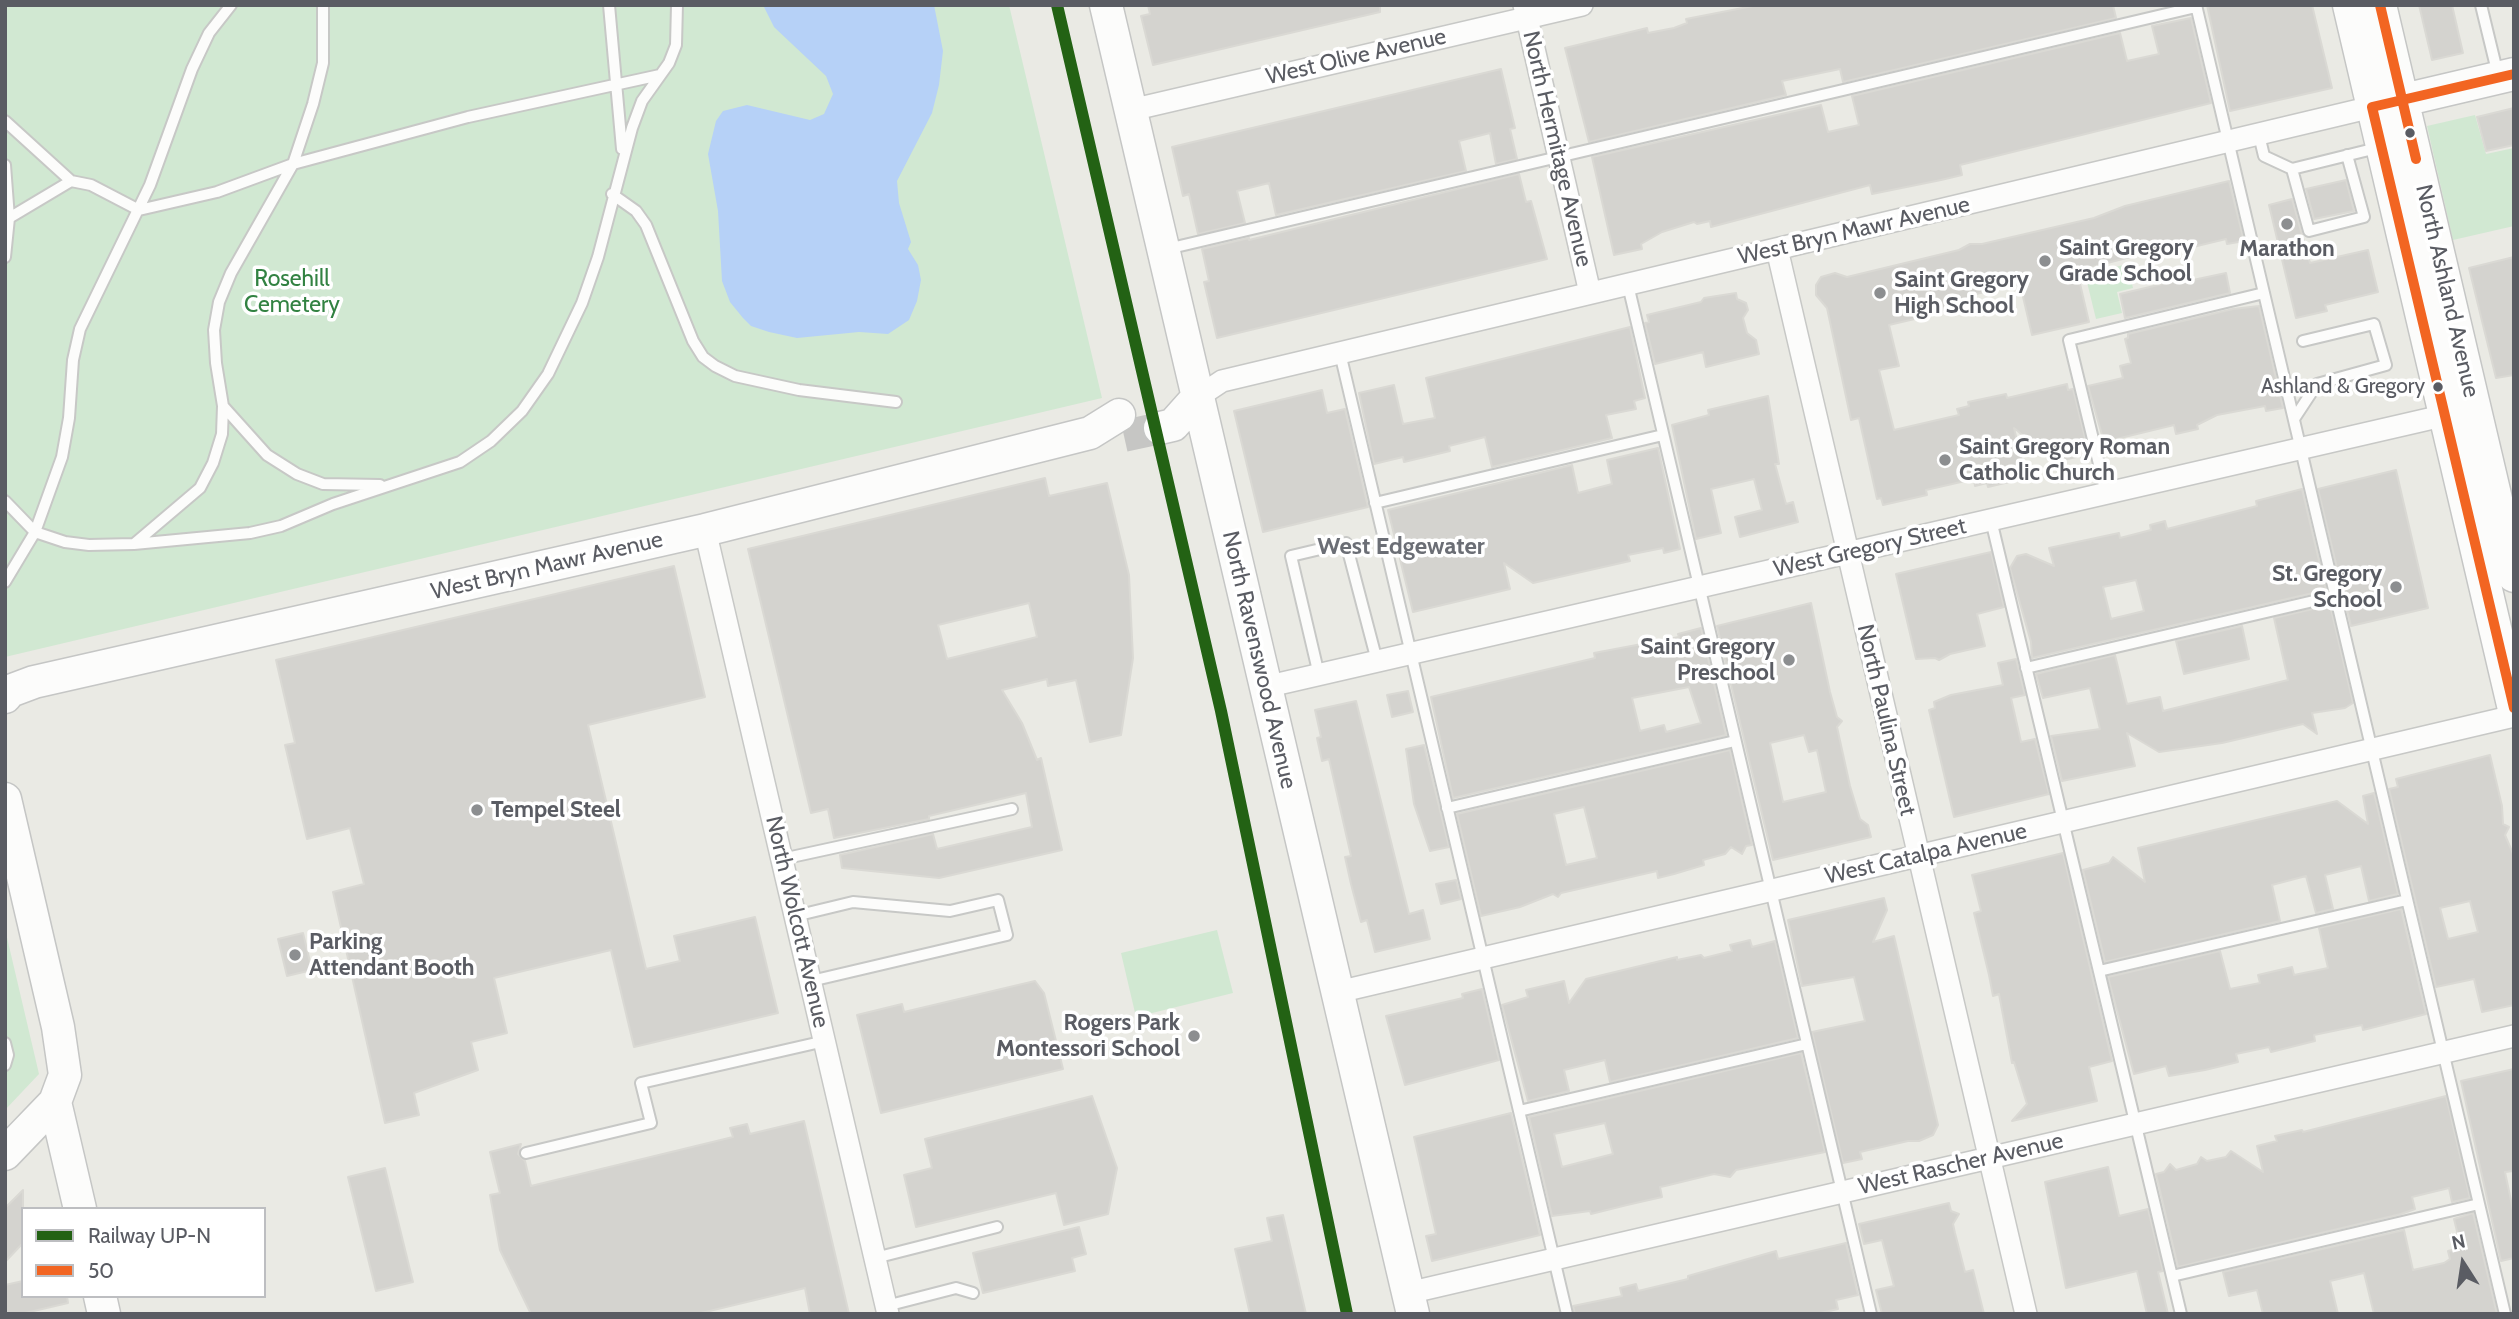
<!DOCTYPE html>
<html>
<head>
<meta charset="utf-8">
<style>
  body { margin:0 }
  #map { position:relative; width:2519px; height:1319px; overflow:hidden; background:#eaeae4; font-family:Cabin,sans-serif }
  canvas { display:block }
  .frame { position:absolute; inset:0; border:7px solid #5a5c63; pointer-events:none }
  .legend { position:absolute; left:21px; top:1207px; width:245px; height:91px; box-sizing:border-box; background:#fff; border:2px solid #bdbec1; margin:0; padding:9px 12px; list-style:none; font-size:21px; color:#5a5c63 }
  .legend li { display:flex; align-items:center; gap:14px; height:35px }
  .legend b { width:35px; border:2px solid #bdbec1 }
  .north { position:absolute; left:2428px; top:1228px; width:70px; height:70px; -webkit-text-stroke:5px #fff; paint-order:stroke; rotate:348deg; font-size:19px; font-weight:700; line-height:28px; text-align:center; color:#5a5c63 }
  .north::after { content:''; display:block; margin:auto; width:24px; height:32px; background:#5a5c63; clip-path:polygon(50% 0,100% 100%,50% 72%,0 100%) }
</style>
</head>
<body>
<div id="map">
<canvas width="2519" height="1319"></canvas>
<div class="frame"></div>
<ul class="legend">
<li><b style="height:9px;background:#236214"></b>Railway UP-N</li>
<li><b style="height:9px;background:#f26522"></b>50</li>
</ul>
<div class="north">N</div>
</div>
<script>
const ctx = document.querySelector('canvas').getContext('2d');
ctx.lineJoin = 'round';
function paint(path, color) {
  ctx.fillStyle = color;
  ctx.fill(path, 'evenodd');
}
function poly(rows) {
  const path = new Path2D();
  for (const r of rows) {
    path.moveTo(r[0], r[1]);
    for (let i = 2; i < r.length; i += 2) path.lineTo(r[i], r[i + 1]);
  }
  return path;
}
function strokePath(path, color, width, dash) {
  ctx.strokeStyle = color;
  ctx.lineWidth = width;
  ctx.lineCap = dash ? 'butt' : 'round';
  ctx.setLineDash(dash || []);
  ctx.stroke(path);
}
function label(font, color, halo, rows, align = 'center') {
  ctx.font = font + ' Cabin,sans-serif';
  ctx.lineWidth = 7;
  ctx.setLineDash([]);
  ctx.textBaseline = 'middle';
  ctx.strokeStyle = halo;
  ctx.fillStyle = color;
  for (const [text, x, y, turn = 0] of rows) {
    ctx.save();
    ctx.translate(x, y);
    ctx.rotate((+turn || 0) * Math.PI / 180);
    ctx.textAlign = isNaN(turn) ? turn : align;
    if (halo) ctx.strokeText(text, 0, 0);
    ctx.fillText(text, 0, 0);
    ctx.restore();
  }
}
paint(poly([
  [5,5,1009,5,1102,398,5,657],
  [2475,115,2486,154,2514,148,2514,226,2453,240,2427,126],
  [2128,264,2133,288,2117,292,2122,313,2096,319,2085,274],
  [5,929,39,1074,5,1110],
  [1217,930,1233,993,1136,1017,1121,953]
]), '#d1e8d2');
paint(poly([
  [763,5,934,5,943,51,939,85,932,113,897,181,899,203,911,242,908,249,918,265,921,280,917,301,909,320,888,334,859,332,797,338,769,332,751,326,743,318,730,302,722,281,718,211,708,154,716,121,723,111,747,105,810,120,824,114,833,94,826,76,774,27]
]), '#b6d1f7');
const building = poly([
  [1148,5,1380,5,1380,12,1153,65,1141,16,1150,14,1148,5],
  [1758,5,2113,5,2116,18,1843,82,1840,69,1782,81,1786,95,1589,142,1565,48,1647,28,1648,33,1674,28,1687,23,1686,19,1758,5],
  [2207,5,2312,5,2332,88,2230,111,2207,5],
  [2419,5,2452,5,2463,53,2432,60,2419,5],
  [2191,18,2211,103,1960,165,1962,175,1941,180,1872,194,1870,185,1711,227,1710,221,1697,224,1694,222,1662,232,1641,244,1642,249,1614,255,1592,157,1821,105,1828,132,1859,125,1852,96,2120,33,2127,61,2159,54,2152,26,2191,18],
  [1501,69,1515,128,1510,129,1517,159,1496,164,1490,133,1459,141,1466,171,1276,215,1269,183,1237,191,1245,223,1198,234,1189,194,1183,196,1172,147,1501,69],
  [2514,108,2514,145,2486,151,2477,117,2514,108],
  [1519,174,1526,202,1531,201,1547,259,1217,338,1204,282,1209,281,1202,249,1249,238,1249,240,1519,174],
  [2346,180,2354,211,2314,219,2306,189,2346,180],
  [2229,181,2244,241,2227,244,2226,239,2193,247,2191,241,2077,271,2089,322,2032,335,2020,284,1972,295,1974,305,1889,325,1899,366,1879,370,1894,430,1959,415,1957,409,1969,406,1968,402,2006,394,2007,398,2067,384,2068,390,2073,389,2086,442,2076,457,2055,462,2014,428,2026,478,1988,487,1987,483,1975,486,1974,479,1926,490,1927,495,1883,505,1881,498,1877,499,1859,418,1851,420,1827,308,1816,295,1816,285,1821,277,1835,273,1847,277,1959,250,1970,244,1982,244,2094,218,2125,206,2229,181],
  [2292,199,2310,263,2368,250,2378,292,2325,305,2327,311,2296,318,2269,205,2292,199],
  [2514,257,2514,375,2496,378,2469,268,2514,257],
  [2226,273,2230,293,2125,318,2120,294,2192,277,2193,280,2226,273],
  [1736,293,1737,299,1746,303,1748,310,1743,318,1747,333,1756,340,1759,354,1706,367,1703,352,1655,364,1645,323,1649,322,1647,315,1701,302,1704,298,1736,293],
  [2259,306,2283,408,2266,411,2265,406,2217,415,2197,425,2198,429,2176,434,2174,425,2104,442,2088,386,2123,378,2120,366,2131,363,2125,339,2128,338,2128,334,2233,309,2259,306],
  [1630,327,1645,398,1634,401,1636,409,1606,415,1612,438,1492,467,1485,437,1449,446,1450,451,1404,462,1403,457,1374,464,1359,393,1394,385,1403,424,1435,418,1426,378,1630,327],
  [1322,390,1327,413,1345,409,1368,507,1263,532,1234,411,1322,390],
  [1768,396,1779,464,1775,464,1786,504,1793,502,1798,522,1740,537,1735,517,1762,510,1754,479,1711,489,1721,533,1696,539,1672,425,1709,415,1708,410,1768,396],
  [1658,448,1680,549,1664,553,1663,548,1628,555,1630,561,1533,583,1504,563,1510,589,1413,612,1388,510,1572,465,1578,493,1612,484,1607,460,1658,448],
  [2396,470,2428,608,2351,626,2318,489,2396,470],
  [1045,478,1049,496,1107,483,1129,575,1133,658,1121,735,1090,742,1076,680,1048,686,1047,679,1002,690,1022,723,1037,760,1041,758,1062,850,939,878,842,868,840,855,933,834,937,849,1032,827,1026,793,929,816,929,819,834,838,828,809,811,813,748,549,1045,478],
  [1029,603,1037,637,947,659,938,625,1029,603],
  [2302,489,2326,590,2032,658,2031,642,2010,568,2017,556,2026,554,2054,566,2049,548,2119,533,2120,538,2151,530,2150,525,2165,521,2167,529,2257,506,2256,501,2302,489],
  [2136,580,2144,611,2111,619,2103,587,2136,580],
  [1991,552,2004,607,1977,614,1985,646,1950,654,1939,660,1935,658,1916,659,1896,574,1991,552],
  [674,566,705,697,588,725,646,969,680,961,674,936,755,917,778,1013,634,1047,611,950,494,978,507,1033,471,1042,478,1070,414,1093,419,1115,385,1123,333,892,364,884,350,828,307,839,285,745,295,743,276,660,674,566],
  [1811,603,1830,692,1837,717,1842,721,1837,727,1850,786,1860,819,1868,825,1871,837,1773,860,1717,626,1811,603],
  [1804,735,1809,752,1817,750,1826,792,1783,802,1770,743,1804,735],
  [2330,605,2353,703,2345,708,2312,713,2317,734,2303,724,2222,743,2159,752,2127,733,2135,766,2062,781,2051,736,2100,729,2090,688,2043,698,2036,674,2115,655,2127,704,2160,697,2163,711,2288,680,2274,618,2330,605],
  [2242,626,2249,659,2184,674,2176,641,2242,626],
  [1701,628,1726,735,1453,798,1431,697,1595,658,1594,653,1679,637,1678,634,1701,628],
  [1689,687,1701,723,1666,732,1664,725,1640,731,1632,698,1689,687],
  [2016,659,2025,695,2011,698,2021,742,2035,739,2049,794,1954,817,1929,710,1935,708,1934,702,1951,695,2003,685,1998,663,2016,659],
  [1408,691,1413,712,1392,717,1387,695,1408,691],
  [1356,701,1409,914,1423,910,1430,939,1375,952,1367,920,1361,922,1351,884,1345,857,1351,856,1329,759,1322,761,1317,738,1321,737,1315,710,1356,701],
  [1424,745,1449,847,1430,851,1414,804,1406,749,1424,745],
  [1730,750,1752,845,1746,846,1742,854,1731,847,1725,854,1703,860,1704,865,1674,874,1658,878,1657,871,1561,893,1558,897,1553,894,1520,907,1481,916,1457,814,1730,750],
  [1584,807,1597,858,1566,865,1554,814,1584,807],
  [2490,755,2502,806,2503,824,2509,827,2505,835,2514,856,2514,1005,2482,1012,2474,979,2436,987,2389,789,2398,787,2396,779,2490,755],
  [2470,901,2478,932,2448,939,2440,908,2470,901],
  [2374,793,2398,894,2369,901,2361,866,2325,875,2333,909,2316,913,2306,876,2272,885,2280,921,2105,962,2083,870,2109,863,2113,857,2145,882,2138,848,2337,801,2368,824,2363,796,2374,793],
  [2063,853,2112,1061,2089,1067,2097,1101,2012,1121,2027,1104,2014,1062,2012,1063,1999,994,1993,996,1989,975,1974,913,1981,911,1972,875,2063,853],
  [1456,880,1461,899,1441,904,1436,884,1456,880],
  [1884,898,1887,910,1873,942,1894,936,1938,1125,1933,1135,1919,1141,1908,1141,1860,1152,1862,1159,1843,1163,1812,1032,1865,1021,1854,977,1802,986,1788,920,1884,898],
  [2401,909,2426,1014,2363,1030,2362,1025,2314,1035,2315,1041,2271,1052,2269,1047,2236,1054,2238,1062,2205,1070,2169,1076,2166,1066,2134,1074,2108,977,2220,951,2230,989,2260,983,2258,975,2292,967,2294,975,2328,968,2319,928,2401,909],
  [303,933,312,970,287,976,278,939,303,933],
  [1750,940,1752,947,1775,941,1798,1038,1610,1082,1605,1060,1564,1070,1569,1091,1528,1101,1502,1005,1528,997,1526,990,1564,981,1569,1003,1586,979,1677,957,1677,960,1701,955,1704,958,1732,951,1730,945,1750,940],
  [1035,981,1044,993,1063,1069,881,1113,857,1015,902,1004,904,1012,1035,981],
  [1482,989,1499,1060,1405,1085,1386,1016,1463,998,1462,994,1482,989],
  [1801,1053,1825,1152,1736,1170,1730,1177,1714,1174,1665,1186,1660,1187,1662,1197,1627,1205,1591,1214,1590,1211,1552,1216,1529,1117,1801,1053],
  [1605,1123,1613,1154,1562,1167,1554,1134,1605,1123],
  [2514,1069,2514,1171,2505,1172,2514,1215,2514,1258,2501,1261,2461,1081,2514,1069],
  [1092,1096,1117,1168,1108,1214,1064,1225,1056,1193,916,1227,904,1175,932,1168,925,1139,1092,1096],
  [2446,1096,2470,1198,2452,1202,2449,1188,2412,1197,2415,1209,2401,1214,2178,1267,2156,1174,2164,1172,2170,1164,2176,1170,2197,1164,2201,1157,2207,1161,2226,1157,2231,1151,2263,1172,2257,1146,2277,1141,2275,1136,2302,1130,2303,1132,2446,1096],
  [1511,1113,1540,1235,1432,1261,1426,1236,1436,1234,1414,1137,1511,1113],
  [804,1121,849,1314,810,1314,805,1288,697,1314,531,1314,500,1250,490,1195,500,1193,490,1152,521,1144,518,1154,525,1161,531,1186,733,1137,730,1128,747,1124,750,1134,804,1121],
  [2108,1167,2119,1216,2148,1209,2163,1271,2158,1272,2168,1314,2147,1314,2137,1271,2066,1288,2045,1182,2108,1167],
  [385,1168,413,1282,376,1291,348,1177,385,1168],
  [23,1190,23,1243,5,1262,5,1208,23,1190],
  [1949,1203,1951,1211,1959,1214,1953,1224,1955,1233,1965,1272,1973,1270,1984,1314,1882,1314,1876,1290,1894,1286,1882,1240,1864,1244,1859,1224,1949,1203],
  [2473,1213,2497,1314,2374,1314,2364,1273,2330,1281,2338,1314,2263,1314,2257,1290,2229,1296,2223,1272,2404,1230,2413,1270,2444,1263,2450,1259,2448,1251,2461,1248,2454,1219,2473,1213],
  [1283,1215,1306,1314,1250,1314,1235,1249,1272,1241,1267,1218,1283,1215],
  [1079,1227,1086,1254,1072,1258,1075,1271,983,1293,973,1253,1079,1227],
  [1846,1243,1858,1295,1836,1300,1838,1309,1816,1314,1575,1314,1573,1306,1622,1296,1620,1288,1636,1284,1638,1291,1688,1279,1688,1276,1776,1251,1778,1259,1846,1243],
  [23,1281,23,1296,67,1296,68,1303,21,1314,5,1314,5,1285,23,1281]
]);
paint(building, '#d4d3cf');
strokePath(building, '#dad9d4', 2);
strokePath(poly([
  [1124,436,1160,428]
]), '#c6c6c4', 32, [32, 16]);
const lane = poly([
  [609,5,622,149],
  [2196,5,2505,1314],
  [2481,5,2498,75],
  [5,121,71,181,91,185,139,210,217,192,293,164,468,117,660,75],
  [2259,135,2264,156,2292,169,2381,147],
  [5,165,9,218,5,257],
  [2292,169,2309,231,2364,217,2347,155],
  [612,194,636,211,646,225,693,341,703,357,715,366,735,376,799,390,896,402],
  [9,218,71,181],
  [1167,249,2196,7],
  [1628,285,1871,1314],
  [1340,353,1567,1314],
  [223,406,267,455,297,474,323,484,380,485],
  [2294,419,2317,384,2386,365,2374,324,2303,341],
  [2106,493,2069,340,2264,293],
  [5,501,35,532,65,542,89,545,134,544,200,488,213,463,222,434,223,406,216,363,214,330,219,302,231,273,293,164,313,104,323,63,323,5],
  [1375,503,1663,435],
  [1991,520,2181,1314],
  [134,544,250,533,281,526,333,504,460,462,491,441,522,411,548,374,582,303,598,257,632,128,642,101,669,63,676,45,677,5],
  [5,582,35,532,62,457,69,418,73,360,80,329,150,185,192,69,209,33,231,5],
  [2026,668,2335,596],
  [1319,675,1291,556,1346,543,1377,661],
  [1447,808,1735,741],
  [782,859,1012,809],
  [795,916,853,902,950,911,998,900,1007,935,811,981],
  [2099,971,2407,900],
  [5,1043,8,1055,5,1065],
  [1519,1111,1807,1044],
  [526,1153,651,1123,641,1083,825,1041],
  [875,1258,997,1227],
  [2172,1276,2479,1204],
  [886,1306,956,1288,973,1293]
]);
const street = poly([
  [1524,5,1590,293],
  [1131,110,1582,5],
  [1777,249,2026,1314],
  [1198,397,1222,381,2372,107],
  [705,530,888,1314],
  [1265,687,2455,413],
  [1338,992,2514,716],
  [1408,1293,2514,1036]
]);
const secondary = poly([
  [1106,5,1413,1314],
  [2349,5,2514,709],
  [2380,5,2514,576],
  [2382,105,2514,74],
  [1160,428,1173,425,1198,397],
  [5,697,10,691,34,682,705,530,1090,433,1119,415],
  [5,799,58,1027,65,1075,55,1102,80,1209],
  [5,1154,55,1102],
  [100,1296,104,1314]
]);
strokePath(lane, '#c7c8c6', 14);
strokePath(street, '#c7c8c6', 24);
strokePath(secondary, '#c5c6c5', 35);
strokePath(lane, '#fcfcfb', 10);
strokePath(street, '#fcfcfb', 21);
strokePath(secondary, '#fcfcfb', 32);
strokePath(poly([
  [2380,5,2416,159],
  [2514,74,2372,107,2514,708]
]), '#f26522', 10);
strokePath(poly([
  [1057,5,1221,711,1347,1314]
]), '#236214', 12);
for (const [x, y, r, color] of [
  [2410,133,6,"#5a5c63"],
  [2287,224,7,"#8c8e90"],
  [2045,261,7,"#8c8e90"],
  [1880,293,7,"#8c8e90"],
  [2438,387,6,"#5a5c63"],
  [1945,460,7,"#8c8e90"],
  [2396,587,7,"#8c8e90"],
  [1789,660,7,"#8c8e90"],
  [477,810,7,"#8c8e90"],
  [295,955,7,"#8c8e90"],
  [1194,1036,7,"#8c8e90"]
]) {
  const dot = new Path2D();
  dot.arc(x, y, r, 0, 2 * Math.PI);
  ctx.fillStyle = color;
  ctx.fill(dot);
  strokePath(dot, '#fff', 2.5);
}
label('21px', '#5a5c63', '#fff', [
  ["Ashland & Gregory",2425,387]
], 'right');
label('23px', '#5a5c63', '#fff', [
  ["West Olive Avenue",1356,57,-13],
  ["North Hermitage Avenue",1557,149,77],
  ["West Bryn Mawr Avenue",1854,231,-13],
  ["North Ashland Avenue",2447,291,77],
  ["West Gregory Street",1870,548,-13],
  ["West Bryn Mawr Avenue",547,566,-13],
  ["North Ravenswood Avenue",1259,660,77],
  ["North Paulina Street",1886,720,77],
  ["West Catalpa Avenue",1926,854,-13],
  ["North Wolcott Avenue",797,922,77],
  ["West Rascher Avenue",1961,1164,-13]
]);
label('bold 23px', '#5a5c63', '#fff', [
  ["Saint Gregory",2059,248],
  ["Grade School",2059,274],
  ["Marathon",2287,249,"center"],
  ["Saint Gregory",1894,280],
  ["High School",1894,306],
  ["Saint Gregory Roman",1959,447],
  ["Catholic Church",1959,473],
  ["St. Gregory",2382,574,"right"],
  ["School",2382,600,"right"],
  ["Saint Gregory",1775,647,"right"],
  ["Preschool",1775,673,"right"],
  ["Tempel Steel",491,810],
  ["Parking",309,942],
  ["Attendant Booth",309,968],
  ["Rogers Park",1180,1023,"right"],
  ["Montessori School",1180,1049,"right"]
], 'left');
label('23px', '#328242', '#fff', [
  ["Rosehill",292,279],
  ["Cemetery",292,305]
]);
label('bold 24px', '#6b6e75', '#fff', [
  ["West Edgewater",1401,547]
]);
</script>
</body>
</html>
